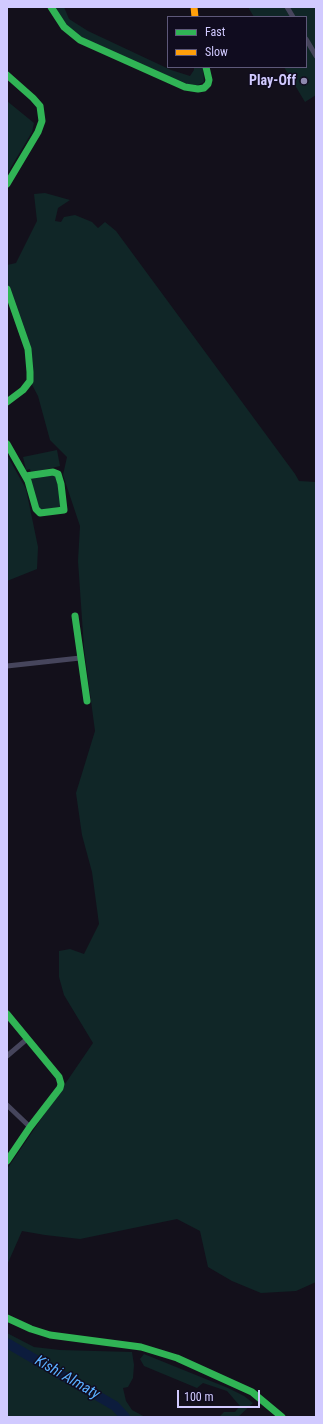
<!DOCTYPE html>
<html>
<head>
<meta charset="utf-8">
<style>
  body { margin:0 }
  #map { position:relative; width:323px; height:1424px; overflow:hidden; background:#13101b; font-family:"Roboto Condensed",sans-serif }
  canvas { display:block }
  .frame { position:absolute; inset:0; border:8px solid #d1caff; pointer-events:none }
  .legend { position:absolute; left:167px; top:16px; width:140px; height:52px; box-sizing:border-box; background:#100c1f; border:1px solid #5d5879; margin:0; padding:5px 7px; list-style:none; font-size:12px; color:#d1caff }
  .legend li { display:flex; align-items:center; gap:8px; height:20px }
  .legend b { width:20px; border:1px solid #5d5879 }
  .scale { position:absolute; left:177px; top:1390px; width:83px; height:18px; box-sizing:border-box; border:2px solid #d1caff; border-top:0; padding-left:5px; font-size:12px; line-height:14px; white-space:nowrap; color:#d1caff; -webkit-text-stroke:3px #100c1f; paint-order:stroke }
</style>
</head>
<body>
<div id="map">
<canvas width="323" height="1424"></canvas>
<div class="frame"></div>
<ul class="legend">
<li><b style="height:5px;background:#30b455"></b>Fast</li>
<li><b style="height:5px;background:#ff9f0a"></b>Slow</li>
</ul>
<div class="scale">100 m</div>
</div>
<script>
const ctx = document.querySelector('canvas').getContext('2d');
ctx.lineJoin = 'round';
function paint(path, color) {
  ctx.fillStyle = color;
  ctx.fill(path, 'evenodd');
}
function poly(rows) {
  const path = new Path2D();
  for (const r of rows) {
    path.moveTo(r[0], r[1]);
    for (let i = 2; i < r.length; i += 2) path.lineTo(r[i], r[i + 1]);
  }
  return path;
}
function strokePath(path, color, width, dash) {
  ctx.strokeStyle = color;
  ctx.lineWidth = width;
  ctx.lineCap = dash ? 'butt' : 'round';
  ctx.setLineDash(dash || []);
  ctx.stroke(path);
}
function label(font, color, halo, rows, align = 'center') {
  ctx.font = font + ' "Roboto Condensed",sans-serif';
  ctx.lineWidth = 3;
  ctx.setLineDash([]);
  ctx.textBaseline = 'middle';
  ctx.strokeStyle = halo;
  ctx.fillStyle = color;
  for (const [text, x, y, turn = 0] of rows) {
    ctx.save();
    ctx.translate(x, y);
    ctx.rotate((+turn || 0) * Math.PI / 180);
    ctx.textAlign = isNaN(turn) ? turn : align;
    if (halo) ctx.strokeText(text, 0, 0);
    ctx.fillText(text, 0, 0);
    ctx.restore();
  }
}
paint(poly([
  [54,7,64,7,69,19,88,31,171,70,190,76,194,70,194,67,203,67,204,82,198,85,190,85,142,65,77,35,63,23],
  [248,7,285,7,291,17,254,17],
  [287,7,316,7,316,56,306,39,306,17,293,17],
  [306,42,316,59,316,95,305,102,284,67,306,67],
  [7,101,34,123,32,132,7,174],
  [45,193,70,200,58,208,55,221,61,222,64,217,75,215,92,222,98,228,105,222,116,231,295,474,299,481,316,482,316,1282,296,1291,261,1293,232,1281,208,1267,200,1231,177,1219,80,1239,45,1235,22,1231,7,1265,7,1169,93,1043,64,995,59,977,59,951,70,949,84,954,99,924,92,872,82,835,76,793,95,731,84,648,78,561,80,526,63,475,67,457,50,440,38,396,30,381,28,349,7,287,7,265,16,263,37,221,34,194],
  [57,450,60,466,31,473,30,469,26,470,23,457],
  [7,455,26,489,38,547,37,569,7,581],
  [52,474,57,478,61,507,40,510,30,482,31,479],
  [7,1333,34,1347,60,1350,132,1352,134,1365,133,1378,128,1387,123,1388,126,1401,132,1410,145,1417,7,1417],
  [144,1354,228,1388,244,1396,253,1403,238,1417,219,1417,224,1412,235,1412,240,1406,227,1391,203,1383,197,1388,144,1366,140,1359]
]), '#102627');
strokePath(poly([
  [7,1343,115,1406,125,1417]
]), '#0c1c3d', 10);
strokePath(poly([
  [287,7,293,17],
  [306,39,316,56],
  [7,666,80,658],
  [7,1056,27,1039],
  [7,1105,30,1127]
]), '#46455c', 5);
strokePath(poly([
  [51,7,64,27,80,40,185,87,198,89,204,88,208,84,209,80,206,67],
  [7,75,33,98,40,106,42,121,38,132,7,184],
  [7,289,28,349,30,372,30,381,23,390,7,402],
  [7,444,28,481,36,509,40,513,64,510,61,484,58,474,53,472,26,476],
  [75,616,87,701],
  [7,1014,59,1077,61,1084,60,1088,30,1127,7,1161],
  [7,1318,31,1329,50,1335,141,1347,177,1358,252,1392,282,1417]
]), '#30b455', 7);
strokePath(poly([
  [194,7,195,17]
]), '#ff9f0a', 7);
for (const [x, y, r, color] of [
  [304,81,4,"#8e89af"]
]) {
  const dot = new Path2D();
  dot.arc(x, y, r, 0, 2 * Math.PI);
  ctx.fillStyle = color;
  ctx.fill(dot);
  strokePath(dot, '#100c1f', 1.5);
}
label('bold 14px', '#d1caff', '#100c1f', [
  ["Play-Off",296,81]
], 'right');
label('italic 15px', '#59afff', '#100c1f', [
  ["Kіshі Almaty",67,1378,30]
]);
</script>
</body>
</html>
